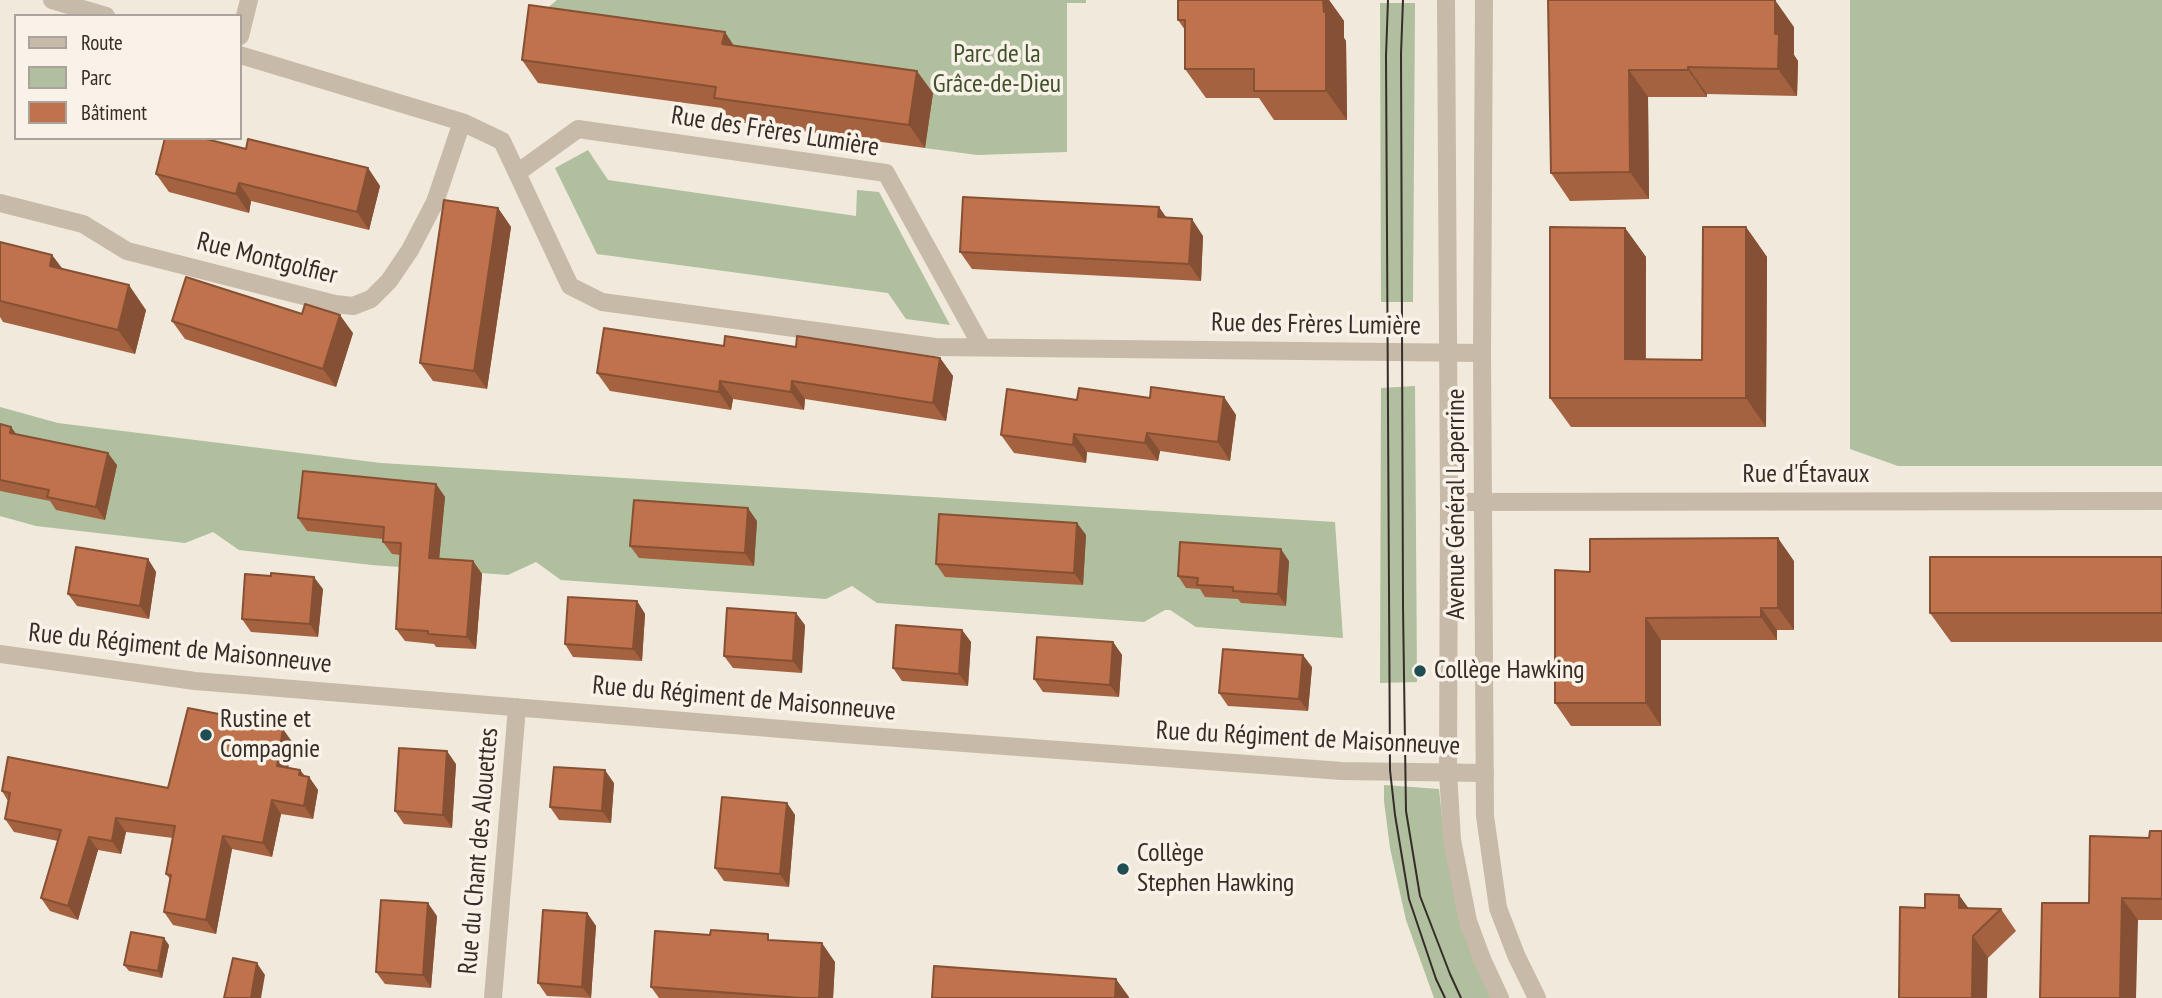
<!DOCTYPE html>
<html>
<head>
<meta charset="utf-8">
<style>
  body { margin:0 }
  #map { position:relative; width:2162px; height:998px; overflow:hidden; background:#f0e9dc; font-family:"PT Sans Narrow",sans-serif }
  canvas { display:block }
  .legend { position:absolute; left:14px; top:14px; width:228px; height:126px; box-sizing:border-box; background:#f8f2e8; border:2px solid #aaa39b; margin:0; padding:9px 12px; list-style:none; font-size:21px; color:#352d28 }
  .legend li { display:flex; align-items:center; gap:14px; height:35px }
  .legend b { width:35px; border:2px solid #aaa39b }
</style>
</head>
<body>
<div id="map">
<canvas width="2162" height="998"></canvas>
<ul class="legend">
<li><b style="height:9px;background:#c8baa8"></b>Route</li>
<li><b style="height:19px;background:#b0bf9d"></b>Parc</li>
<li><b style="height:19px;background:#bf724b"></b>Bâtiment</li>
</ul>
</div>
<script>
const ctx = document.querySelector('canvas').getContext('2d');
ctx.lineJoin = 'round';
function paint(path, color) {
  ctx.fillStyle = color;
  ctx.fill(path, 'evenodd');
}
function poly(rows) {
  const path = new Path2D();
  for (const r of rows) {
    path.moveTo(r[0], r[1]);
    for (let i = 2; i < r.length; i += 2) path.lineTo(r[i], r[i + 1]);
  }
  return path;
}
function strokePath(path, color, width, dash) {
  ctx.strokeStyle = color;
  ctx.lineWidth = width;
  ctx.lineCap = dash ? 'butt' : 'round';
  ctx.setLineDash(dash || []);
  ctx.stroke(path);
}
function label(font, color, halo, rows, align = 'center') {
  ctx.font = font + ' "PT Sans Narrow",sans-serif';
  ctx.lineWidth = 7;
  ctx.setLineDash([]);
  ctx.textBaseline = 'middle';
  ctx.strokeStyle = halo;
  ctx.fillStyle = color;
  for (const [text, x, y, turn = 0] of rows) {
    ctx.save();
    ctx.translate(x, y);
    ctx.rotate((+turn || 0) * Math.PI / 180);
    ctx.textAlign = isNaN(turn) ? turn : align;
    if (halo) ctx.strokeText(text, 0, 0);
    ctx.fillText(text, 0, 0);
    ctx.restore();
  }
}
paint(poly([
  [557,0,1086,0,1086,3,1067,3,1067,152,977,155,925,148,932,93,740,55,526,26],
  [1850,0,2162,0,2162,466,1898,466,1850,449],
  [1380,3,1415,3,1413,302,1381,302],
  [588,150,608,180,856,216,857,190,879,192,950,325,906,319,888,293,597,254,555,168],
  [1415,386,1417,682,1380,683,1381,388],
  [0,407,58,423,381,463,1335,522,1343,638,1196,627,1170,610,1165,610,1144,622,877,603,852,586,826,599,561,580,536,562,508,575,372,565,239,550,213,532,185,543,36,526,0,516,0,491,6,492,7,487,105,519,0,435],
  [1384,785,1439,789,1445,846,1460,925,1491,998,1434,998,1406,920,1390,848,1384,801]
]), '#b0bf9d');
strokePath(poly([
  [52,0,106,16],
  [240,36,249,0],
  [240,55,462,122,502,141,570,286,602,302,935,347,1482,353],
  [517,173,578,129,886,173,982,347],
  [0,203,83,224,127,251,335,304,353,306,371,299,389,281,410,250,435,202,462,122],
  [1449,502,2162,501],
  [0,654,195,681,843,734,1342,771,1485,773],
  [493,998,517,707]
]), '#c8baa8', 18);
strokePath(poly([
  [1446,0,1449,502,1448,772,1452,840,1468,921,1482,959,1500,998],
  [1484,0,1482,353,1485,816,1498,908,1516,955,1537,998]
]), '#c8baa8', 18);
strokePath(poly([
  [1388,0,1386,56,1390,770,1395,815,1409,899,1436,979,1445,998],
  [1403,0,1401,54,1403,607,1406,811,1420,896,1450,974,1461,998]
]), '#352d28', 2);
paint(poly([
  [1178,0,1329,0,1344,21,1344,38,1346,41,1347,120,1274,120,1259,98,1206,98,1185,69,1185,30,1178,20],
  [1548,0,1794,27,1794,55,1798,61,1797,96,1707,94,1707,97,1648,97,1649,199,1570,201,1551,173],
  [734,45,933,93,925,148,730,121,722,108,538,83,522,60],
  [246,149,368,168,380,186,369,230,251,201,249,213,169,192,156,174],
  [498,208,511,227,487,389,433,381,420,363],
  [1166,218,1203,236,1201,281,972,269,960,252],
  [1746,227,1767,257,1766,427,1571,427,1550,398,1625,228,1646,257,1646,359,1702,360],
  [0,242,52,255,62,268,146,310,135,354,3,322,0,317],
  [172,321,353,333,336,387,185,339],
  [724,346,796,347,940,358,953,376,946,421,805,399,804,410,733,399,731,410,610,391,597,373],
  [1224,397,1236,415,1230,461,1160,451,1158,461,1087,452,1086,463,1014,453,1001,435,1077,400],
  [0,424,11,427,16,434,117,465,105,520,56,510,50,501,0,491],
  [436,484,445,497,439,559,473,561,482,574,476,649,436,647,434,644,405,641,396,629,401,555,392,554,383,542,383,539,307,531,298,518],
  [757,521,754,566,639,558,630,546],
  [1077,523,1086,535,1083,585,945,577,936,564],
  [2162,557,2162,642,1951,642,1930,613],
  [148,559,156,572,149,619,77,606,68,594],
  [1289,561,1286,606,1241,603,1238,599,1205,597,1200,589,1186,588,1178,576],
  [1794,561,1794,630,1777,630,1777,640,1661,640,1661,726,1571,726,1555,703,1590,572],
  [323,589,318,637,251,632,242,619],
  [637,601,645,614,642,661,573,657,565,644],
  [805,625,802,673,733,668,724,656],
  [962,630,971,642,968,686,902,681,893,668],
  [1113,642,1122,655,1119,697,1043,692,1034,679],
  [1312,667,1308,711,1228,706,1219,693],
  [224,715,226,718,293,743,288,767,300,770,305,776,309,777,318,790,313,819,281,814,272,857,232,849,216,934,173,925,164,912,170,879,166,874,173,838,126,832,121,854,98,850,78,920,50,911,41,898,58,841,14,832,5,819,8,801,2,791,168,788],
  [456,764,452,828,404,824,395,811],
  [614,783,611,823,559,820,550,807],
  [787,803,795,815,789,887,724,881,715,868],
  [2162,831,2162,920,2138,920,2089,903,2149,838],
  [1969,909,2001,909,2016,931,1988,958,1899,998],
  [587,913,596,926,591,998,547,996,538,983],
  [437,916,431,988,385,984,376,972],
  [772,940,835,962,833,998,659,998,651,987],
  [169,945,162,978,129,971,124,965]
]), '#a46240');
paint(poly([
  [1323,0,1329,0,1344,21,1344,38,1346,41,1347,120,1326,91],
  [1775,0,1794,27,1794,55,1798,61,1797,96,1778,69,1775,34],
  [725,32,740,55,722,44],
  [1688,67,1707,94,1707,97,1688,70],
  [1629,70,1648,97,1649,199,1630,172],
  [917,71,933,93,925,148,909,125],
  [368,168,380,186,369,230,357,212],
  [239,183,251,201,249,213,236,194],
  [1159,207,1171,224,1158,217],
  [498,208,511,227,487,389,474,371],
  [1192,219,1203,236,1201,281,1189,264],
  [1746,227,1767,257,1766,427,1746,398],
  [1625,228,1646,257,1645,389,1625,359],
  [52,255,70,280,50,266],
  [129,285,146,310,135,354,118,330],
  [340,315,353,333,336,387,323,369],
  [940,358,953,376,946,421,933,403],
  [720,381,733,399,731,410,719,392],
  [792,381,805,399,804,410,791,392],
  [1224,397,1236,415,1230,461,1218,442],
  [11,427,20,439,10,433],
  [1147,433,1160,451,1158,461,1145,443],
  [1074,434,1087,452,1086,463,1073,445],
  [108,453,117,465,105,520,96,507],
  [436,484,445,497,438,571,429,558],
  [748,508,757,521,754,566,745,553],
  [1077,523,1086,535,1083,585,1074,573],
  [1778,538,1794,561,1794,630,1778,608],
  [1281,549,1289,561,1286,606,1278,594],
  [148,559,156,572,149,619,140,606],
  [473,561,482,574,476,649,467,637],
  [314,577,323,589,318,637,310,624],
  [637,601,645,614,642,661,633,649],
  [1761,608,1777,630,1777,640,1761,617],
  [796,613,805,625,802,673,793,661],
  [1646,618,1661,640,1661,726,1646,703],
  [962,630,971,642,968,686,959,674],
  [1113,642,1122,655,1119,697,1110,685],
  [1303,655,1312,667,1308,711,1299,699],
  [283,729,293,743,286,779,277,766],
  [447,751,456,764,452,828,443,815],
  [300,770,308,781,309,777,318,790,313,819,304,806,299,775],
  [605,770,614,783,611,823,602,811],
  [272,800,281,814,272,857,263,843],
  [787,803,795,815,789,887,780,874],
  [116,818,126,832,121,854,112,841],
  [223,836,232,849,216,934,206,920],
  [89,837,98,850,78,920,68,906],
  [1959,895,1975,917,1959,908],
  [2122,898,2138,920,2136,998,2120,998],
  [428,903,437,916,431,988,423,975],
  [587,913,596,926,591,998,582,987],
  [1973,936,1988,958,1987,998,1973,998,1972,996],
  [164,938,169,945,162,978,158,971],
  [822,943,835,962,833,998,819,998],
  [257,963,265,975,261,998,251,998],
  [1116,979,1129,997,1129,998,1115,998]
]), '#865034');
const building = poly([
  [1178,0,1323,0,1324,12,1326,12,1326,91,1254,91,1254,69,1185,69,1185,20,1178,20,1178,0],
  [1548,0,1775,0,1775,34,1779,34,1778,69,1688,67,1688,70,1629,70,1630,172,1551,173,1548,0],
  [529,5,725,32,722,44,917,71,909,125,714,98,716,87,522,60,529,5],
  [165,138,202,138,246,149,248,139,368,168,357,212,239,183,236,194,156,174,165,138],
  [963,197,1159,207,1158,217,1192,219,1189,264,960,252,963,197],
  [444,200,498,208,474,371,420,363,444,200],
  [1550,227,1625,228,1625,359,1702,360,1703,227,1746,227,1746,398,1550,398,1550,227],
  [0,242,52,255,50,266,129,285,118,330,0,301,0,242],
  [186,277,302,314,305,304,340,315,323,369,172,321,186,277],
  [604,328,724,346,725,336,796,347,797,336,940,358,933,403,792,381,791,392,720,381,719,392,597,373,604,328],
  [1151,387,1224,397,1218,442,1147,433,1145,443,1074,434,1073,445,1001,435,1007,389,1077,400,1079,388,1150,398,1151,387],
  [0,424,11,427,10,433,108,453,96,507,47,497,49,490,0,480,0,424],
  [303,471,436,484,429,558,473,561,467,637,428,634,428,631,396,629,401,543,383,542,384,527,298,518,303,471],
  [634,500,748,508,745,553,630,546,634,500],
  [939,514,1077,523,1074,573,936,564,939,514],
  [1778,538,1778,608,1761,608,1761,617,1646,618,1646,703,1555,703,1555,570,1590,572,1590,539,1778,538],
  [1180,542,1281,549,1278,594,1233,591,1233,587,1197,585,1198,578,1178,576,1180,542],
  [76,547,148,559,140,606,68,594,76,547],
  [1930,557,2162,557,2162,613,1930,613,1930,557],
  [271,573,314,577,310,624,242,619,245,574,271,576,271,573],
  [568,597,637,601,633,649,565,644,568,597],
  [727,608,796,613,793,661,724,656,727,608],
  [896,625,962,630,959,674,893,668,896,625],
  [1037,637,1113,642,1110,685,1034,679,1037,637],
  [1223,649,1303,655,1299,699,1219,693,1223,649],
  [188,708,224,715,223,718,283,729,277,766,300,770,299,775,309,777,304,806,272,800,263,843,223,836,206,920,164,912,171,875,166,874,175,826,116,818,112,841,89,837,68,906,41,898,61,830,5,819,10,793,2,791,8,757,168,788,188,708],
  [399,748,447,751,443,815,395,811,399,748],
  [554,767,605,770,602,811,550,807,554,767],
  [722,797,787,803,780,874,715,868,722,797],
  [2150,831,2162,831,2162,899,2122,898,2120,998,2040,998,2042,903,2089,903,2090,836,2149,838,2150,831],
  [1925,894,1959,895,1959,908,2001,909,1973,936,1972,996,1974,998,1899,998,1900,907,1925,908,1925,894],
  [381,900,428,903,423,975,376,972,381,900],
  [543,910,587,913,582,987,538,983,543,910],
  [711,930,768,934,768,940,822,943,819,998,801,998,651,987,655,931,710,935,711,930],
  [131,932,164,938,158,971,124,965,131,932],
  [233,958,257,963,251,998,224,998,233,958],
  [934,966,1116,979,1115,998,932,998,934,966]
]);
paint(building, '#bf724b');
strokePath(building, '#865034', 2);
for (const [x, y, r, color] of [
  [1420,671,7,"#204c54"],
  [206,735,7,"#204c54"],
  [1123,869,7,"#204c54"]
]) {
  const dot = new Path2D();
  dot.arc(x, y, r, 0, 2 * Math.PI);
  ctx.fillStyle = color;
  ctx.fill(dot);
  strokePath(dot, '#f8f2e8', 2.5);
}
label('26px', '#41522d', '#f8f2e8', [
  ["Parc de la",997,55],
  ["Grâce-de-Dieu",997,85]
]);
label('26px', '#352d28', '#f8f2e8', [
  ["Rue des Frères Lumière",775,132,9],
  ["Rue Montgolfier",267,259,14],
  ["Rue des Frères Lumière",1316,325,1],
  ["Rue d'Étavaux",1806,475],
  ["Avenue Général Laperrine",1457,504,-90],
  ["Rue du Régiment de Maisonneuve",180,649,6],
  ["Rue du Régiment de Maisonneuve",744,699,5],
  ["Rue du Régiment de Maisonneuve",1308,739,3],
  ["Rue du Chant des Alouettes",479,851,-85]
]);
label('26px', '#352d28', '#f8f2e8', [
  ["Collège Hawking",1434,671],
  ["Rustine et",220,720],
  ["Compagnie",220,750],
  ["Collège",1137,854],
  ["Stephen Hawking",1137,884]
], 'left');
</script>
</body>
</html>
